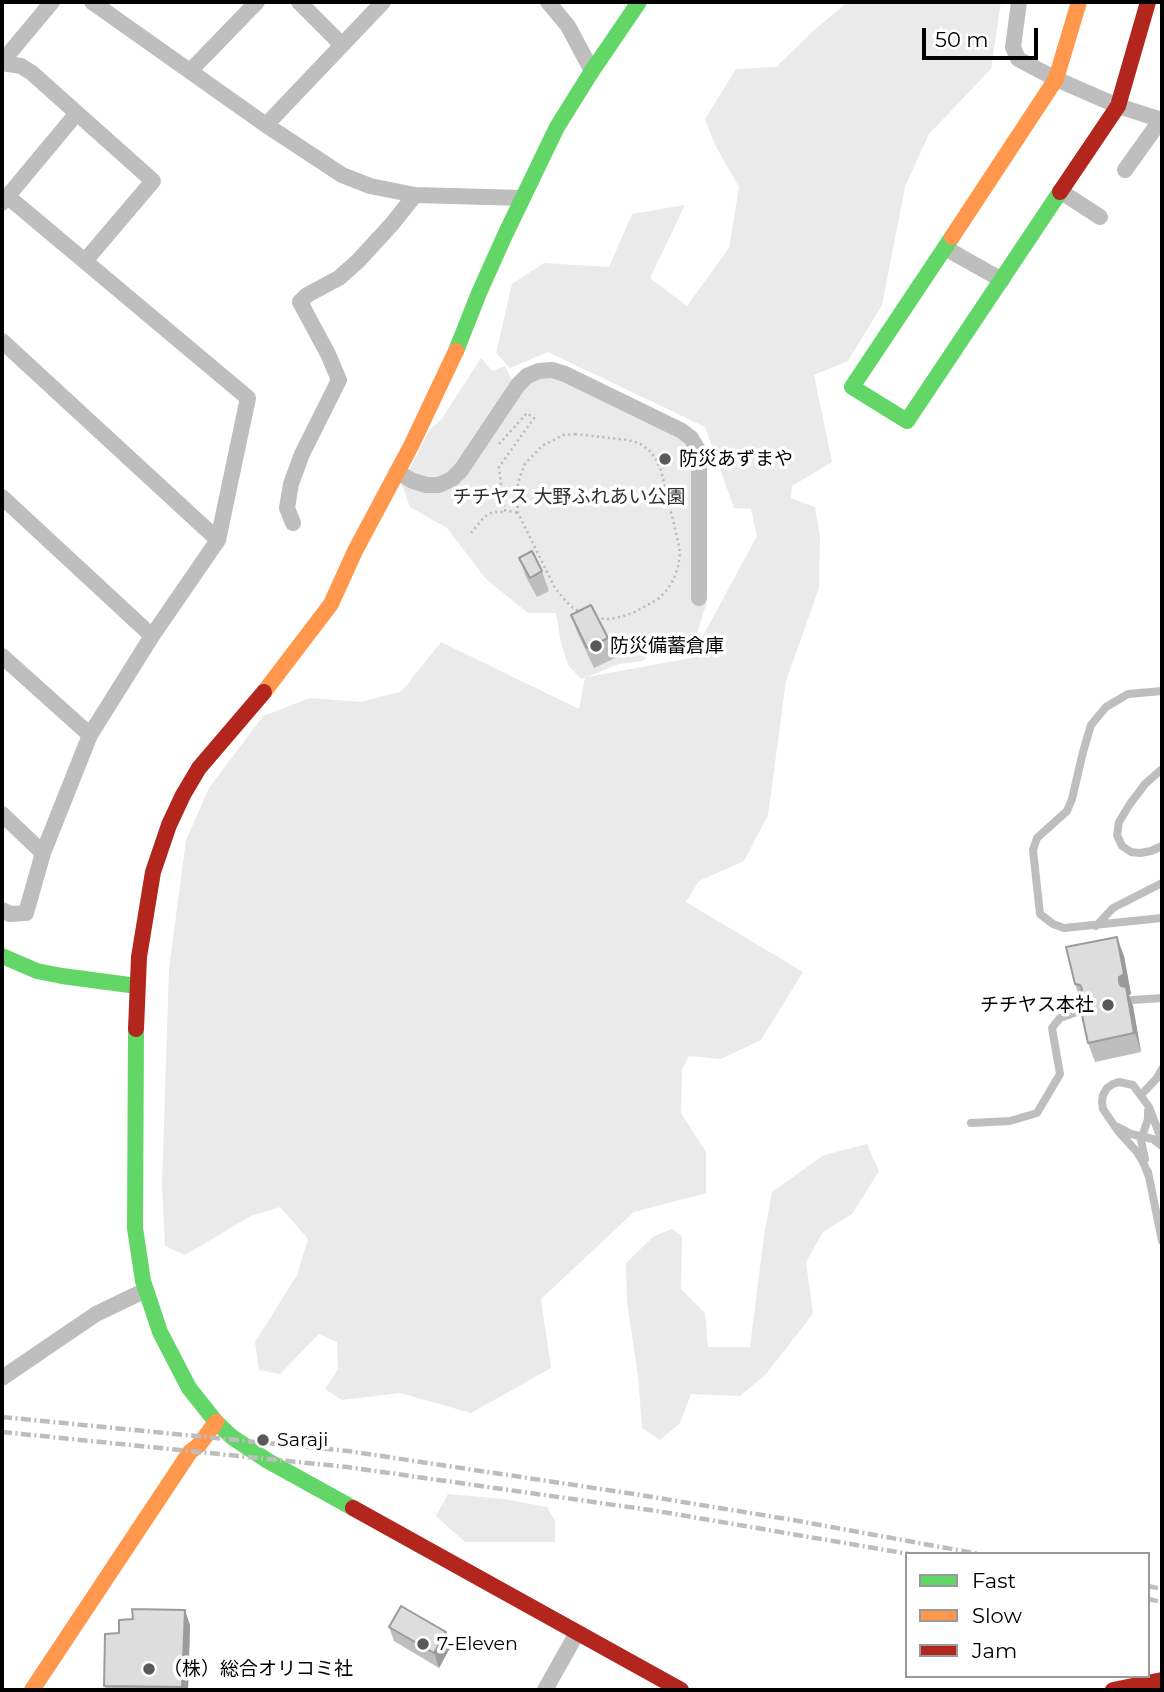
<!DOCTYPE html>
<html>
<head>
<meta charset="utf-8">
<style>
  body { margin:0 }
  #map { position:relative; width:1164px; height:1692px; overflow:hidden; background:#fff; font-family:Montserrat,sans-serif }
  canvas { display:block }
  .frame { position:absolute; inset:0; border:4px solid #000; pointer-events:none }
  .legend { position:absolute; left:905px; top:1552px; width:245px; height:126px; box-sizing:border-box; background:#fff; border:2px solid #999; margin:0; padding:9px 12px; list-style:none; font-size:21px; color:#000 }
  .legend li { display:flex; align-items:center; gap:14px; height:35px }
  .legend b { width:35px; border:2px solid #999 }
  .scale { position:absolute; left:922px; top:28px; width:116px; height:32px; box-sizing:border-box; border:4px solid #000; border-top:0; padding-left:9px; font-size:21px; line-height:24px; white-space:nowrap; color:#000; -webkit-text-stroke:5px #fff; paint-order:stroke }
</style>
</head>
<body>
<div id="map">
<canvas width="1164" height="1692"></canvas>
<div class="frame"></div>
<ul class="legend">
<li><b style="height:9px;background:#63d668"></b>Fast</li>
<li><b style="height:9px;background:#ff974d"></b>Slow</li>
<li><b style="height:9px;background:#b3261e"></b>Jam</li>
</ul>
<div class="scale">50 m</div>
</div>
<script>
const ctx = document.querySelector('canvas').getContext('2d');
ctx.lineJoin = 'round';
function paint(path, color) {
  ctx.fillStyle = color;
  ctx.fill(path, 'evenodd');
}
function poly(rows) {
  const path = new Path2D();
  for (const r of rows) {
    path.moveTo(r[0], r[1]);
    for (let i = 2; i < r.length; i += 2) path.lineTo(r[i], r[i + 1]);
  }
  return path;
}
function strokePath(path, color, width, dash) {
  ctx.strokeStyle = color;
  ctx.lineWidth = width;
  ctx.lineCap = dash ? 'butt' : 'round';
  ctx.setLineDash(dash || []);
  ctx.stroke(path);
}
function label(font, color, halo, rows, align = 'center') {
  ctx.font = font + ' Montserrat,"Noto Sans JP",sans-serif';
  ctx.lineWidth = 7;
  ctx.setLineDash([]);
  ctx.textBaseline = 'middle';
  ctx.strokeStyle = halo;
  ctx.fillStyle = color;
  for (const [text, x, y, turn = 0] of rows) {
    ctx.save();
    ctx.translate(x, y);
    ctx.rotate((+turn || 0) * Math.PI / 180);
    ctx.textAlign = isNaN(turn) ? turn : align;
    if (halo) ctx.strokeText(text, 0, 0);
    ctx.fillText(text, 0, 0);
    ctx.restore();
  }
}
paint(poly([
  [845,2,1001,2,991,69,929,134,905,187,882,305,848,361,814,375,832,462,792,486,791,498,815,507,820,537,819,588,786,681,768,815,744,861,699,881,686,902,803,972,761,1040,721,1059,689,1056,682,1070,681,1113,706,1152,706,1193,634,1212,541,1299,551,1368,471,1413,400,1393,342,1400,325,1389,338,1369,337,1342,319,1334,280,1374,259,1370,255,1342,297,1275,308,1239,280,1207,251,1216,185,1255,165,1246,162,1185,169,969,186,840,209,788,263,716,310,698,362,702,402,691,441,642,579,709,585,678,581,679,568,665,561,643,556,613,528,613,486,579,447,528,410,507,402,485,430,429,441,420,481,358,492,371,505,366,512,380,537,364,697,434,706,598,706,605,696,636,664,644,642,661,619,664,587,677,691,658,757,536,751,509,734,508,705,427,548,352,510,368,496,353,512,284,544,263,609,267,632,214,685,205,650,278,687,306,729,248,739,187,715,145,705,119,736,69,776,67,812,32,843,6],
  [867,1144,879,1171,852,1214,823,1232,806,1262,813,1314,766,1374,740,1396,691,1394,680,1423,660,1440,642,1428,638,1376,627,1302,626,1263,654,1236,672,1229,682,1236,681,1289,705,1313,708,1347,750,1347,764,1236,772,1192,824,1155],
  [448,1494,504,1499,547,1507,555,1521,555,1542,465,1542,436,1516]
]), '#eaeaea');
strokePath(poly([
  [575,434,628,440,639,443,649,450,656,459,661,470,678,541,680,554,678,567,674,579,667,590,658,599,633,613,620,617,608,619,595,618,583,614,572,607,563,598,555,588,518,513,517,489,520,476,525,464,542,446,563,435,575,434],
  [499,444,527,413,534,418,499,467,504,510,518,513],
  [471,533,484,517,493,512,504,512]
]), '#b8b8b8', 2.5, [2, 3.5]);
strokePath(poly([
  [1162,691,1128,694,1106,707,1091,725,1083,752,1072,799,1067,811,1037,838,1033,850,1040,914,1053,924,1064,928,1162,918],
  [1162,769,1145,784,1130,804,1119,822,1117,835,1122,846,1131,852,1140,853,1151,851,1162,846],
  [1096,926,1113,908,1162,883],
  [1132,1000,1162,998],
  [1141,1095,1157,1078,1162,1069],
  [971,1123,1010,1121,1037,1113,1060,1074,1052,1028,1060,1018,1083,1010],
  [1118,1127,1131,1134,1153,1139,1162,1146],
  [1145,1159,1141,1140,1148,1119,1148,1111],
  [1148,1172,1162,1241],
  [1149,1177,1144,1164,1137,1152,1118,1131,1103,1109,1102,1102,1103,1095,1107,1088,1113,1084,1119,1082,1133,1085,1149,1107,1162,1141]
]), '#bebebe', 8);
strokePath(poly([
  [92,2,266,125,342,175,370,186,415,195,523,198],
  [299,2,342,45],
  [548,2,568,26,592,71],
  [1019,2,1013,47,1018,59,1056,79,1118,106,1162,120],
  [2,62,52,2],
  [2,63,21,66,32,73,153,181,85,261],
  [191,70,257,2],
  [266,125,383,2],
  [1125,170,1160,121],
  [1060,191,1100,217],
  [2,203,77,113],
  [945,248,1002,280],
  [2,341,218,540],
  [397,472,413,481,426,485,439,485,452,479,461,470,518,385,527,376,539,371,552,370,565,374,682,431,691,438,697,448,699,459,699,598],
  [2,497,152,636],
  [293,523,287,508,291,484,302,454,339,380,328,354,300,302,307,295,339,278,358,261,392,224,415,195],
  [2,656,90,735],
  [2,814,43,853],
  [2,910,10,914,26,913,43,853,90,735,152,636,218,540,248,398,7,196],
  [2,1378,96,1314,146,1290],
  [545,1690,577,1633]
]), '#bebebe', 16);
strokePath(poly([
  [952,237,852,387,907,421,1060,192],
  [456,351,479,293,505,235,557,127,592,71,639,2],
  [2,956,37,971,62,976,137,986],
  [136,1029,135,1228,143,1281,160,1332,189,1388,216,1422,232,1437,268,1461,353,1508]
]), '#63d668', 16);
strokePath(poly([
  [952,237,1056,79,1079,2],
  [264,692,331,604,355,551,411,446,456,351],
  [32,1690,190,1452,199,1445,216,1422]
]), '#ff974d', 16);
strokePath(poly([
  [1060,192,1118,106,1148,2],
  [136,1029,139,957,153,872,169,825,183,795,199,768,264,692],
  [353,1508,681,1690],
  [1113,1690,1162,1680]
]), '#b3261e', 16);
strokePath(poly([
  [2,1417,348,1451,634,1494,793,1520,979,1554],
  [2,1432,347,1467,657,1511,909,1554],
  [1148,1586,1162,1589],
  [1148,1599,1162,1602]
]), '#bdbdbd', 4.5, [10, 3.5, 2, 3.5]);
paint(poly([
  [519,558,542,571,549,591,537,597,526,577],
  [571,615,608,638,615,658,594,668,578,634],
  [1124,956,1131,994,1129,995,1133,1006,1141,1052,1095,1062,1088,1043,1079,996,1075,984],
  [190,1625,188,1690,106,1690,104,1686],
  [389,1627,446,1632,451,1646,439,1668,394,1641]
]), '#bebebe');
paint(poly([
  [1117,937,1124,956,1131,994,1129,995,1133,1006,1141,1052,1119,982],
  [185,1610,190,1625,188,1690,183,1690,182,1687],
  [446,1632,451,1646,439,1668,434,1653]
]), '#9b9b9b');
const building = poly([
  [532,551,542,571,530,578,519,558,532,551],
  [591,605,608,638,587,648,571,615,591,605],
  [1117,937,1124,974,1119,977,1119,982,1121,986,1126,987,1134,1033,1088,1043,1078,997,1081,994,1082,989,1080,985,1075,984,1066,947,1117,937],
  [401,1606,446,1632,434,1653,389,1627,401,1606],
  [132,1609,185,1610,182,1687,104,1686,105,1634,119,1633,119,1620,133,1619,132,1609]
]);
paint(building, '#ddd');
strokePath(building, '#9b9b9b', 2);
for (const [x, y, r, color] of [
  [665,459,7,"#595959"],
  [596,646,7,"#595959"],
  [1108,1005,7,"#595959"],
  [263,1440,7,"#595959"],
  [423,1644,7,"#595959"],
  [149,1669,7,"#595959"]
]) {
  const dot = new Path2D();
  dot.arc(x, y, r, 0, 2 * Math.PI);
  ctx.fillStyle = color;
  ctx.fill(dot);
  strokePath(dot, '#fff', 2.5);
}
label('19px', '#000', '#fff', [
  ["防災あずまや",679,459],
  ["防災備蓄倉庫",610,646],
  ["チチヤス本社",1094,1005,"right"],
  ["Saraji",277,1440],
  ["7-Eleven",437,1644],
  ["（株）総合オリコミ社",163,1669]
], 'left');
label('19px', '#303030', '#fff', [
  ["チチヤス 大野ふれあい公園",569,497]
]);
</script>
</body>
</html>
